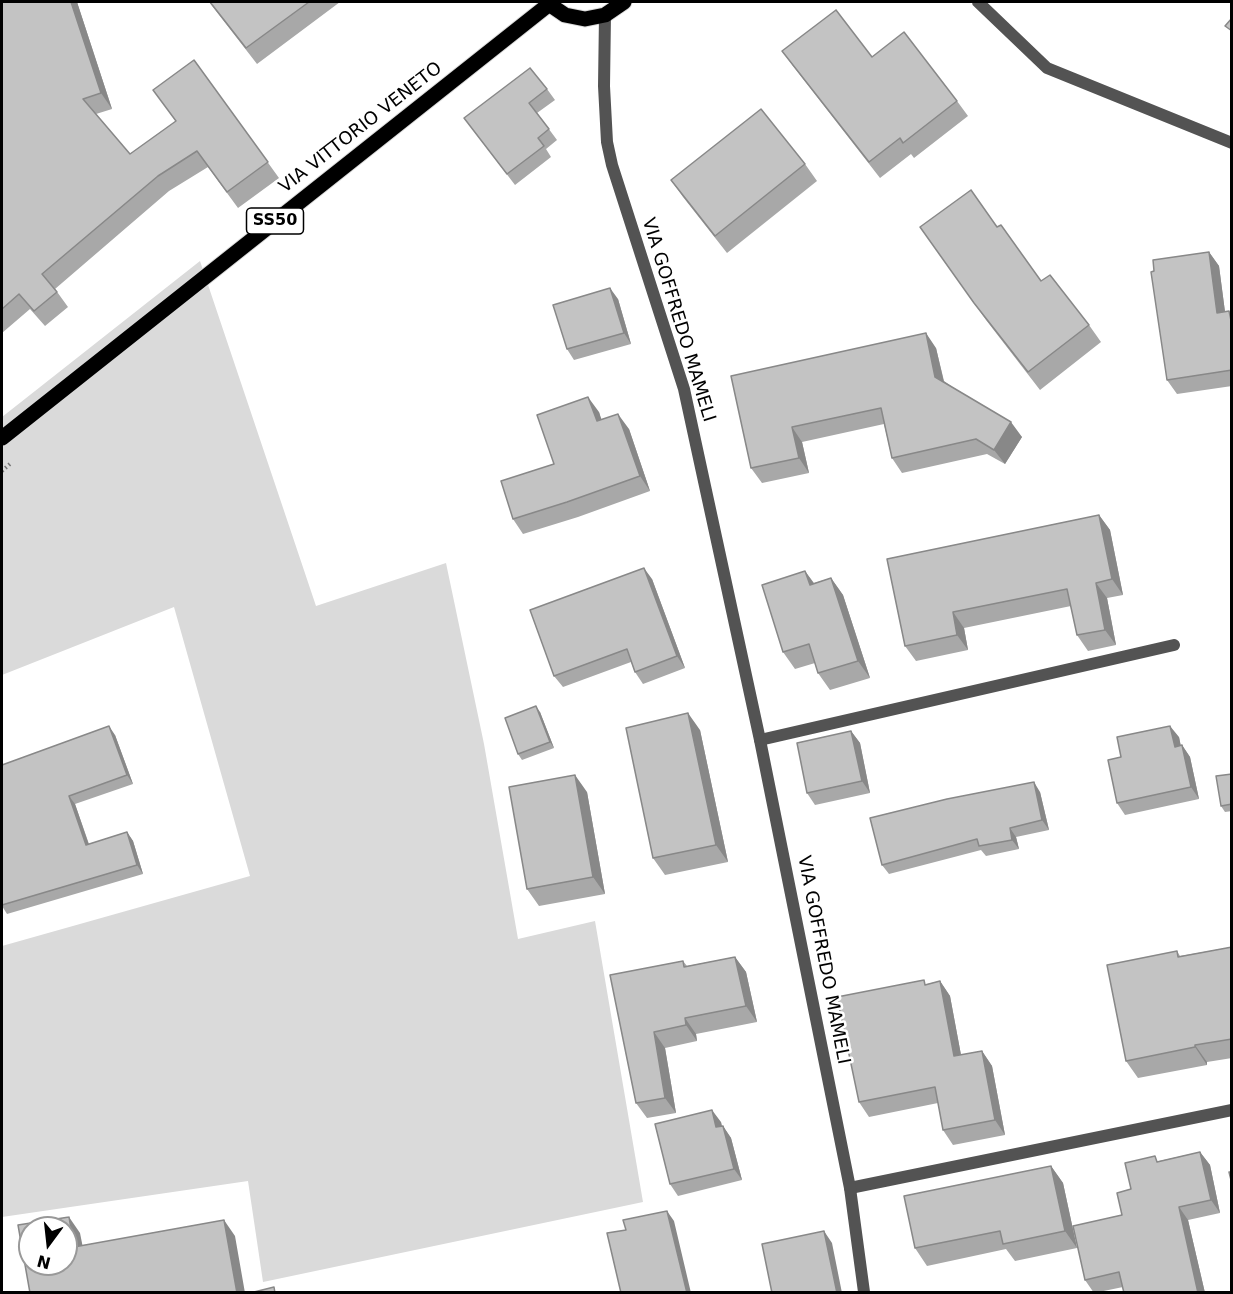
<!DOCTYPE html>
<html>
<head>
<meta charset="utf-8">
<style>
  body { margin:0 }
  #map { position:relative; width:1233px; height:1294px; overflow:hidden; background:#fff; font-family:"DejaVu Sans",sans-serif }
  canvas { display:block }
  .frame { position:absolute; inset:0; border:3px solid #000; pointer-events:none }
  .north { position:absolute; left:18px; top:1216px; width:60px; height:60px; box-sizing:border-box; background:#fff; border:2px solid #999; border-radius:50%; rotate:195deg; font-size:16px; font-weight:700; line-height:24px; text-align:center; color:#000 }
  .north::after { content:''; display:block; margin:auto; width:21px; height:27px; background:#000; clip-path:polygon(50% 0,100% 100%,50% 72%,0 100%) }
</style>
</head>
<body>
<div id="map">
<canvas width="1233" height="1294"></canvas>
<div class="frame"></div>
<div class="north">N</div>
</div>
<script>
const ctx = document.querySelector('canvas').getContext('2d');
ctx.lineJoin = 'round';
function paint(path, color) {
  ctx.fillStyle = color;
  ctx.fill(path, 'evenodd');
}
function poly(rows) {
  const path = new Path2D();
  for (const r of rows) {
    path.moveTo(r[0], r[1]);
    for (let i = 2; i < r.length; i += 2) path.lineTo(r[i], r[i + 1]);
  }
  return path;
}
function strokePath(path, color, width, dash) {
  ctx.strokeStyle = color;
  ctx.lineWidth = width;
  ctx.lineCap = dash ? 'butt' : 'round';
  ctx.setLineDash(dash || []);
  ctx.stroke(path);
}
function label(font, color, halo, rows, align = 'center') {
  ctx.font = font + ' "DejaVu Sans",sans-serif';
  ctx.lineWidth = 5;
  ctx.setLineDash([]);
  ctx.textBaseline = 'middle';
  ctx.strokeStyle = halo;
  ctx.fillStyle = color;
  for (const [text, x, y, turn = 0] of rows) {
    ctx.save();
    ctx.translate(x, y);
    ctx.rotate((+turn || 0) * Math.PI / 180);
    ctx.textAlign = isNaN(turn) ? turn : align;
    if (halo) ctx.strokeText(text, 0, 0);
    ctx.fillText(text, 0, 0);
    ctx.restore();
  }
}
paint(poly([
  [200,261,316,606,446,563,484,744,518,939,595,921,643,1202,263,1282,248,1181,2,1217,2,946,250,876,174,607,2,675,2,417]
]), '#dadada');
const primary = poly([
  [546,2,565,15,585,19,605,15,624,2],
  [2,438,548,5]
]);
strokePath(primary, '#dbdbdb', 17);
strokePath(poly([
  [2,471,11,463]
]), '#757575', 4, [1.5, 3]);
strokePath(poly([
  [978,2,1047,68,1232,143],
  [760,740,1174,645],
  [850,1188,1232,1110]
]), '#535353', 12);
strokePath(poly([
  [605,15,604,86,607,142,612,165,684,389,760,740,850,1188,864,1292]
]), '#535353', 12);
strokePath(primary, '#000', 15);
paint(poly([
  [2,2,77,2,112,109,96,114,130,154,176,122,194,60,279,178,238,208,208,167,169,191,55,289,68,307,45,326,30,309,2,333],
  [209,2,340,2,257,64],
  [782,51,872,57,957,101,968,116,914,158,911,154,880,178,793,66],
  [547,89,555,100,537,113,557,140,546,149,551,157,515,185,464,118],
  [805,164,817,181,727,253,683,197,671,180],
  [920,227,997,227,1041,281,1089,325,1101,342,1040,390,986,320],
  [1209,252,1219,266,1225,312,1229,311,1232,314,1232,386,1177,394,1167,380],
  [618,299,631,344,574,360,567,349],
  [936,348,944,381,1022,437,1005,464,987,454,902,473,892,458,884,424,802,442,809,473,762,483,751,468,731,376],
  [599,412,601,420,629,429,650,491,578,517,523,534,513,519,554,464],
  [1099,515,1110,530,1123,595,1107,598,1116,645,1088,651,1077,635,1071,606,964,628,968,650,916,661,905,646,887,559],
  [805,571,814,583,831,578,843,595,870,678,830,690,818,673,815,663,795,669,783,652],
  [652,579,685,668,643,684,635,672,631,662,563,687,554,676],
  [540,712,554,748,522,760,518,754],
  [700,730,728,862,665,875,653,858],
  [851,731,860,743,870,793,815,805,807,793],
  [115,735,133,784,75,804,89,844,127,832,133,841,143,874,7,914,2,906,2,765],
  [1179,737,1181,746,1182,745,1190,757,1199,799,1125,815,1117,803,1121,757],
  [1232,774,1232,811,1225,812,1221,806],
  [587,792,605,894,539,906,527,889],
  [1040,792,1049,830,1016,837,1019,849,986,856,981,850,889,874,882,865],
  [1232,947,1232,1058,1207,1062,1207,1065,1138,1078,1126,1061,1177,951,1180,956],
  [735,957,746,972,757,1022,696,1034,697,1041,665,1048,676,1113,647,1118,636,1103,610,975,683,961,687,966],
  [940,981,950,996,961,1055,982,1051,992,1066,1005,1135,953,1145,943,1130,938,1103,869,1117,859,1102,927,984],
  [721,1122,722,1126,723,1126,731,1138,742,1180,678,1196,670,1184],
  [1200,1152,1210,1165,1220,1213,1188,1220,1205,1293,1124,1293,1123,1287,1094,1293,1085,1280,1122,1215,1131,1189,1159,1161],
  [1051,1166,1063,1183,1077,1248,1015,1261,1006,1249,927,1266,915,1248]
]), '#a8a8a8');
paint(poly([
  [71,2,77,2,112,109,101,93],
  [1209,252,1219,266,1227,327,1217,313],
  [610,288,618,299,631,344,624,333],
  [926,333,936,348,946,391,935,377],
  [588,397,599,412,607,436,597,421],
  [618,414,629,429,650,491,640,476],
  [1011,422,1022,437,1005,464,994,450],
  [792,427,802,442,809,473,799,458],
  [1099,515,1110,530,1123,595,1112,579],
  [644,568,652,579,685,668,677,656],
  [805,571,817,588,810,585],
  [831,578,843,595,870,678,858,661],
  [1096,583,1107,598,1116,645,1105,630],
  [953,612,964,628,968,650,957,635],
  [536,706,540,712,554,748,550,742],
  [688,713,700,730,728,862,716,845],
  [109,726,115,735,133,784,127,775],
  [1170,726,1179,737,1183,758,1175,747],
  [851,731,860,743,870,793,862,781],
  [1182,745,1190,757,1199,799,1191,787],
  [575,775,587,792,605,894,593,877],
  [1034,782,1040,792,1049,830,1042,820],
  [69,796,75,804,92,854,86,845],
  [1010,828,1016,837,1019,849,1012,840],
  [127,832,133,841,143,874,137,865],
  [735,957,746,972,757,1022,746,1006],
  [940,981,950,996,964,1071,954,1056],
  [685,1018,696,1034,697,1041,686,1025],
  [654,1032,665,1048,676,1113,665,1098],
  [1195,1045,1207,1062,1207,1065,1195,1047],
  [982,1051,992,1066,1005,1135,995,1120],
  [712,1110,721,1122,724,1139,716,1127],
  [723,1126,731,1138,742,1180,734,1169],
  [1200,1152,1210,1165,1220,1213,1211,1200],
  [1051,1166,1063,1183,1077,1248,1065,1231],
  [1179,1207,1188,1220,1205,1293,1198,1293],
  [667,1211,674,1221,691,1293,687,1293],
  [69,1217,80,1233,86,1263,74,1247],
  [224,1220,235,1236,245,1293,237,1293],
  [824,1231,832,1243,842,1293,837,1293]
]), '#888');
const building = poly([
  [2,2,71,2,101,93,83,99,130,154,176,121,153,90,194,60,268,162,227,192,197,151,158,176,42,274,57,292,34,311,19,294,2,309,2,2],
  [210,2,309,2,246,48,210,2],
  [836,10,872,57,904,32,957,101,903,143,900,138,869,162,782,51,836,10],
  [1232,18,1232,31,1225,26,1232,18],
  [530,68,547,89,529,103,549,129,538,138,544,146,507,174,464,118,530,68],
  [761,109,805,164,715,236,671,180,761,109],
  [971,190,997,227,1001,225,1041,281,1050,275,1089,325,1028,372,974,303,920,227,971,190],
  [1209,252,1217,313,1229,311,1232,325,1232,370,1167,380,1151,272,1154,271,1153,260,1209,252],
  [610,288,624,333,567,349,553,305,610,288],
  [926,333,935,377,1011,422,994,450,976,439,892,458,881,408,792,427,799,458,751,468,731,376,926,333],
  [588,397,597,421,618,414,640,476,567,502,513,519,501,481,554,464,537,415,588,397],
  [1099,515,1112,579,1096,583,1105,630,1077,635,1067,589,953,612,957,635,905,646,887,559,1099,515],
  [644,568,677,656,635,672,627,649,554,676,530,610,644,568],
  [805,571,810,585,831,578,858,661,818,673,809,644,783,652,762,585,805,571],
  [536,706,550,742,518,754,505,718,536,706],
  [688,713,716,845,653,858,626,728,688,713],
  [109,726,127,775,69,796,86,845,127,832,137,865,2,905,2,765,109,726],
  [1170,726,1175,747,1182,745,1191,787,1117,803,1108,760,1121,757,1117,737,1170,726],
  [851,731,862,781,807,793,797,743,851,731],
  [1232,774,1232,804,1221,806,1216,776,1232,774],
  [575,775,593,877,527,889,509,787,575,775],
  [1034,782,1042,820,1010,828,1012,840,979,846,977,839,882,865,870,818,947,799,1034,782],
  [1232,947,1232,1039,1195,1045,1195,1047,1126,1061,1107,965,1177,951,1178,957,1232,947],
  [735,957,746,1006,685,1018,686,1025,654,1032,665,1098,636,1103,610,975,683,961,684,967,735,957],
  [924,980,925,985,940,981,954,1056,982,1051,995,1120,943,1130,935,1087,859,1102,837,997,924,980],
  [712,1110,716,1127,723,1126,734,1169,670,1184,655,1124,712,1110],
  [1200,1152,1211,1200,1179,1207,1198,1293,1124,1293,1119,1272,1085,1280,1073,1226,1122,1215,1117,1193,1131,1189,1125,1163,1155,1156,1157,1162,1200,1152],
  [1051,1166,1065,1231,1003,1244,1000,1231,915,1248,904,1196,1051,1166],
  [1229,1172,1232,1172,1232,1184,1229,1172],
  [667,1211,687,1293,621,1293,607,1233,626,1230,623,1220,667,1211],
  [69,1217,74,1247,224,1220,237,1293,30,1293,18,1225,69,1217],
  [30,1228,66,1228,66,1264,30,1264,30,1228],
  [824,1231,837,1293,772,1293,762,1244,824,1231],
  [274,1287,275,1293,250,1293,274,1287]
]);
paint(building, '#c3c3c3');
strokePath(building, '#888', 1.5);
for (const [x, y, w] of [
  [275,221,57]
]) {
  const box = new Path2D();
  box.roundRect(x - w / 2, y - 13, w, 26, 4.5);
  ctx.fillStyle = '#fff';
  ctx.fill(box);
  strokePath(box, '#000', 1.5);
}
label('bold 16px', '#000', null, [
  ["SS50",275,221]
]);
label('18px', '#000', '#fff', [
  ["VIA VITTORIO VENETO",361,128,-38],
  ["VIA GOFFREDO MAMELI",678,320,73],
  ["VIA GOFFREDO MAMELI",823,960,79]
]);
</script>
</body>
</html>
